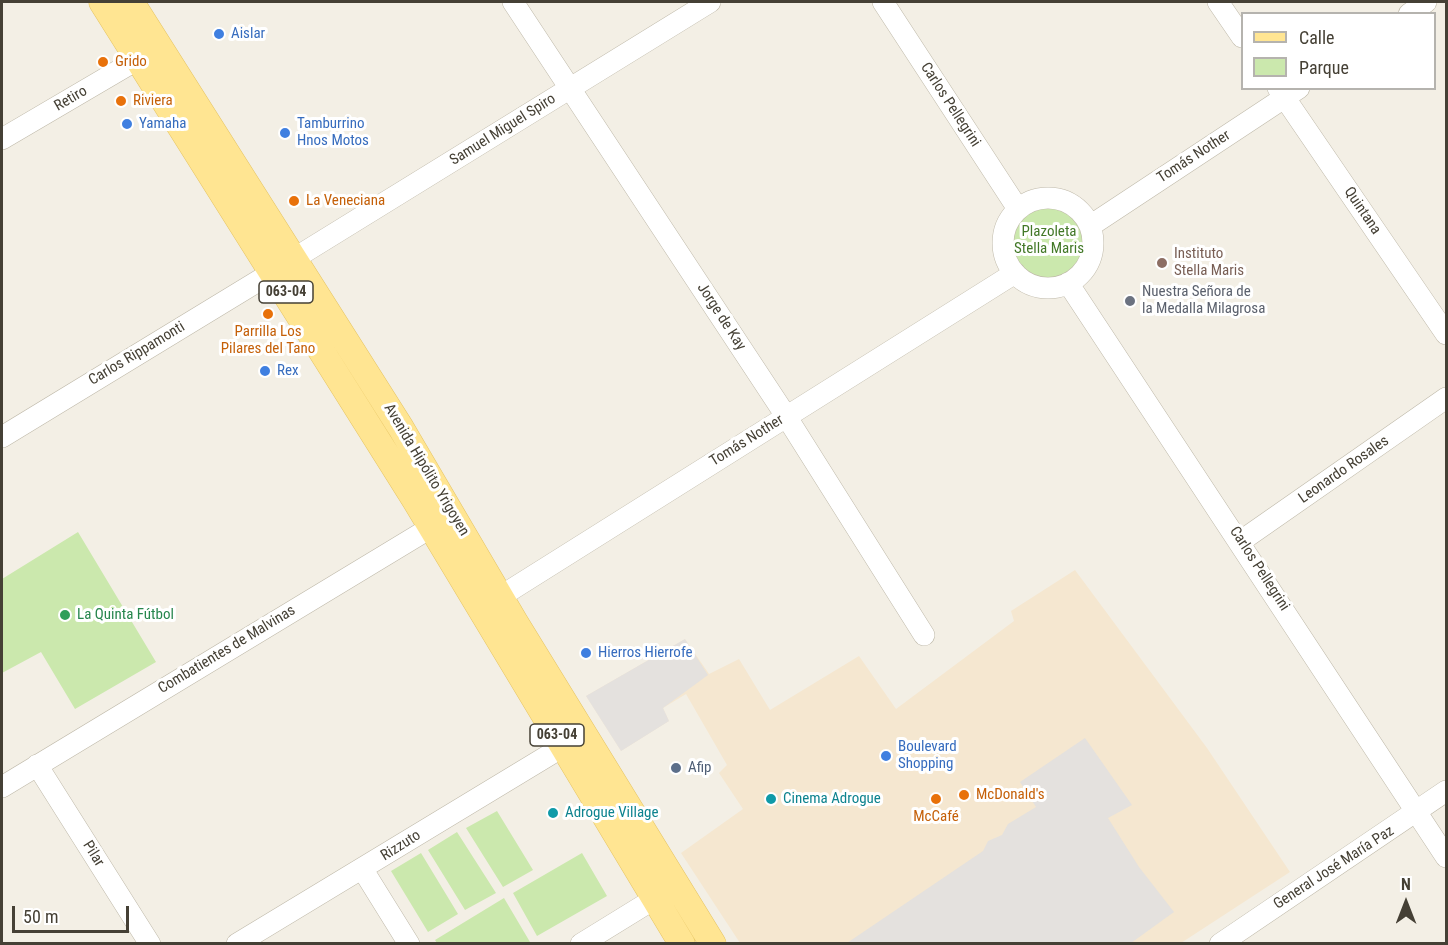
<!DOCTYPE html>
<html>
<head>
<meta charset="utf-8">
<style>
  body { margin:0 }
  #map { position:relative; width:1448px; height:945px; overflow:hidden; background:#f3efe5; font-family:"Roboto Condensed",sans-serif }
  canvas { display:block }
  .frame { position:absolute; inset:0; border:3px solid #454035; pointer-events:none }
  .legend { position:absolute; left:1241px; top:12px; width:195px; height:78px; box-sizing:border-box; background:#fff; border:2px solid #b5b3ae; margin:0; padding:8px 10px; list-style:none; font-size:18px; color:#454035 }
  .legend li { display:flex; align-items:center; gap:12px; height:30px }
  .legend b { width:30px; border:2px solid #b5b3ae }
  .north { position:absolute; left:1376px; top:873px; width:60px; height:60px; -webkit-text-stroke:4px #fff; paint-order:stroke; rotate:0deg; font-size:16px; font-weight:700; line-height:24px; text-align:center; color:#454035 }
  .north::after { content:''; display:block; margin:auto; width:21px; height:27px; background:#454035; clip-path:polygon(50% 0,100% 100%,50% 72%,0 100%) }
  .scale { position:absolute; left:12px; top:906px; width:117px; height:27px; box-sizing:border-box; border:3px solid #454035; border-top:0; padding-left:8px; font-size:18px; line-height:21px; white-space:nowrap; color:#454035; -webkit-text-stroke:4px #fff; paint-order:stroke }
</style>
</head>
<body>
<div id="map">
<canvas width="1448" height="945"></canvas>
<div class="frame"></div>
<ul class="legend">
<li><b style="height:8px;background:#ffe592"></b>Calle</li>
<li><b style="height:16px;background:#cbe8ad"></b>Parque</li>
</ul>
<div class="north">N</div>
<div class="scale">50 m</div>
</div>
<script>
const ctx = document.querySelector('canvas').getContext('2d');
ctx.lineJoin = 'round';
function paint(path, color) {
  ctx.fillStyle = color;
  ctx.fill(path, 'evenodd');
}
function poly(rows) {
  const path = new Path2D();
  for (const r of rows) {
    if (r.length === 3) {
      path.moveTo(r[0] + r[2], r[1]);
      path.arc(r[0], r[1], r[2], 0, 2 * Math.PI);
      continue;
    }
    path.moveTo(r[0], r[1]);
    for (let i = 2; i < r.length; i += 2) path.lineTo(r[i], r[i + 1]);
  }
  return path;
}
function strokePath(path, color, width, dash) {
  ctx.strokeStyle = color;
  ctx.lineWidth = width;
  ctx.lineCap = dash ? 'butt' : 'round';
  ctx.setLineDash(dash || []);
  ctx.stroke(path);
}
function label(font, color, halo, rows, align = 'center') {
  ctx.font = font + ' "Roboto Condensed",sans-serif';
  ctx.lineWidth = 6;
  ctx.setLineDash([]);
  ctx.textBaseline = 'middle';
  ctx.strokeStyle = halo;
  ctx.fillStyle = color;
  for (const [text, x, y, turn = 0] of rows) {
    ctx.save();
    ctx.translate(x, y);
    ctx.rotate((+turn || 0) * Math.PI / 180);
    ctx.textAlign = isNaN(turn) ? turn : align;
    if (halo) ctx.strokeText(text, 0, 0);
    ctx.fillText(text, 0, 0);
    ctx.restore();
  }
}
paint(poly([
  [1075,570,1207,748,1290,872,1181,943,740,943,681,853,743,809,719,773,727,765,686,694,663,708,669,721,621,751,586,696,685,639,709,674,739,659,770,710,859,656,896,709,1014,621,1011,611]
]), '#f5e7d0');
paint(poly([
  [1049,241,37],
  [78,532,156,662,75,709,41,652,2,673,2,579],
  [497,811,533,870,503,887,466,828],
  [457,832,496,893,465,910,428,850],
  [421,853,458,914,428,932,391,871],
  [582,853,607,896,537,936,513,893],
  [504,898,530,942,437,943,435,940]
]), '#cbe8ad');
paint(poly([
  [685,639,708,675,663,708,669,721,621,751,586,696],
  [1085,738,1132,805,1108,818,1139,867,1174,912,1131,943,847,943,983,851,988,841,1002,835,1008,824,1036,807,1020,782]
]), '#e4e1de');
const minor = poly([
  [513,2,786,416,924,635],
  [883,2,1018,209],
  [1218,2,1242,37],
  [1409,14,1426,2],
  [1278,88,1446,334],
  [2,139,140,58],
  [1048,243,45],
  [1090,226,1299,88],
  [295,258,710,2],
  [1068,283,1446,857],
  [2,437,273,272],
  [1241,541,1446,398],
  [487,605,1015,273],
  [37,765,150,944],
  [2,787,445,519],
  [363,870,409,944],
  [237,944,564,746],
  [581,944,654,899],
  [1220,944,1446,791]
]);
const major = poly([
  [102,2,415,500,682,944],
  [131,2,401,428,515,622,713,944]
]);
strokePath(minor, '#beb8a8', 22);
strokePath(major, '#e5c361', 27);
strokePath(minor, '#fff', 21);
strokePath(major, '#ffe592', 26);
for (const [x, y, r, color] of [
  [219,34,6,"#3f7fe0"],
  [103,62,6,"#e8710a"],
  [121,101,6,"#e8710a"],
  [127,124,6,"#3f7fe0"],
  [285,133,6,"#3f7fe0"],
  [294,201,6,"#e8710a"],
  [1162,263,6,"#8d6e63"],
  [1130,301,6,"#6b7280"],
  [268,314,6,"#e8710a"],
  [265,371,6,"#3f7fe0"],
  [65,615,6,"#2e9e5b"],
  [586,653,6,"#3f7fe0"],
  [886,756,6,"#3f7fe0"],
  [676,768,6,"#5c6f8a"],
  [964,795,6,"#e8710a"],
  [771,799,6,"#0f9aa8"],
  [936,799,6,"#e8710a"],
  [553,813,6,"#0f9aa8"]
]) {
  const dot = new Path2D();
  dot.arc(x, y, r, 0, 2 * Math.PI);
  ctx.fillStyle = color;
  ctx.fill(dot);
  strokePath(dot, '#fff', 2);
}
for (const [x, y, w] of [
  [286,292,54],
  [557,735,54]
]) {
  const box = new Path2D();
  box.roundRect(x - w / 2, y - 11, w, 22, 4.5);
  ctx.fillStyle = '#fff';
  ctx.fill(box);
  strokePath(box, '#454035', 1.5);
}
label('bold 14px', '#454035', null, [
  ["063-04",286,292],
  ["063-04",557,735]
]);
label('15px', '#366cbe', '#fff', [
  ["Aislar",231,34],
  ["Yamaha",139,124],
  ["Tamburrino",297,124],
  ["Hnos Motos",297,141],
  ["Rex",277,371],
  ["Hierros Hierrofe",598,653],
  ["Boulevard",898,747],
  ["Shopping",898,764]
], 'left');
label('15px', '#c56008', '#fff', [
  ["Grido",115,62],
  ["Riviera",133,101],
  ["La Veneciana",306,201],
  ["Parrilla Los",268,332,"center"],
  ["Pilares del Tano",268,349,"center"],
  ["McDonald's",976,795],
  ["McCafé",936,817,"center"]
], 'left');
label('15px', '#454035', '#fff', [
  ["Retiro",71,99,-30],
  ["Carlos Pellegrini",950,105,57],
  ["Samuel Miguel Spiro",503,130,-32],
  ["Tomás Nother",1194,157,-33],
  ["Quintana",1362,211,56],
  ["Jorge de Kay",721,317,57],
  ["Carlos Rippamonti",137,354,-31],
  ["Tomás Nother",747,441,-32],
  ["Avenida Hipólito Yrigoyen",426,470,59],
  ["Leonardo Rosales",1344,470,-35],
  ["Carlos Pellegrini",1259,569,57],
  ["Combatientes de Malvinas",227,650,-31],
  ["Rizzuto",401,846,-32],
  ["Pilar",93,854,58],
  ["General José María Paz",1334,868,-33]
]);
label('15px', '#427827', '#fff', [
  ["Plazoleta",1049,232],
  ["Stella Maris",1049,249]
]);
label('15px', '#785e54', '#fff', [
  ["Instituto",1174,254],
  ["Stella Maris",1174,271]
], 'left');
label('15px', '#5b616d', '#fff', [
  ["Nuestra Señora de",1142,292],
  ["la Medalla Milagrosa",1142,309]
], 'left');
label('15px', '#27864d', '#fff', [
  ["La Quinta Fútbol",77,615]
], 'left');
label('15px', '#4e5e75', '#fff', [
  ["Afip",688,768]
], 'left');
label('15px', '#0d838f', '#fff', [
  ["Cinema Adrogue",783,799],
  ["Adrogue Village",565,813]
], 'left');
</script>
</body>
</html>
